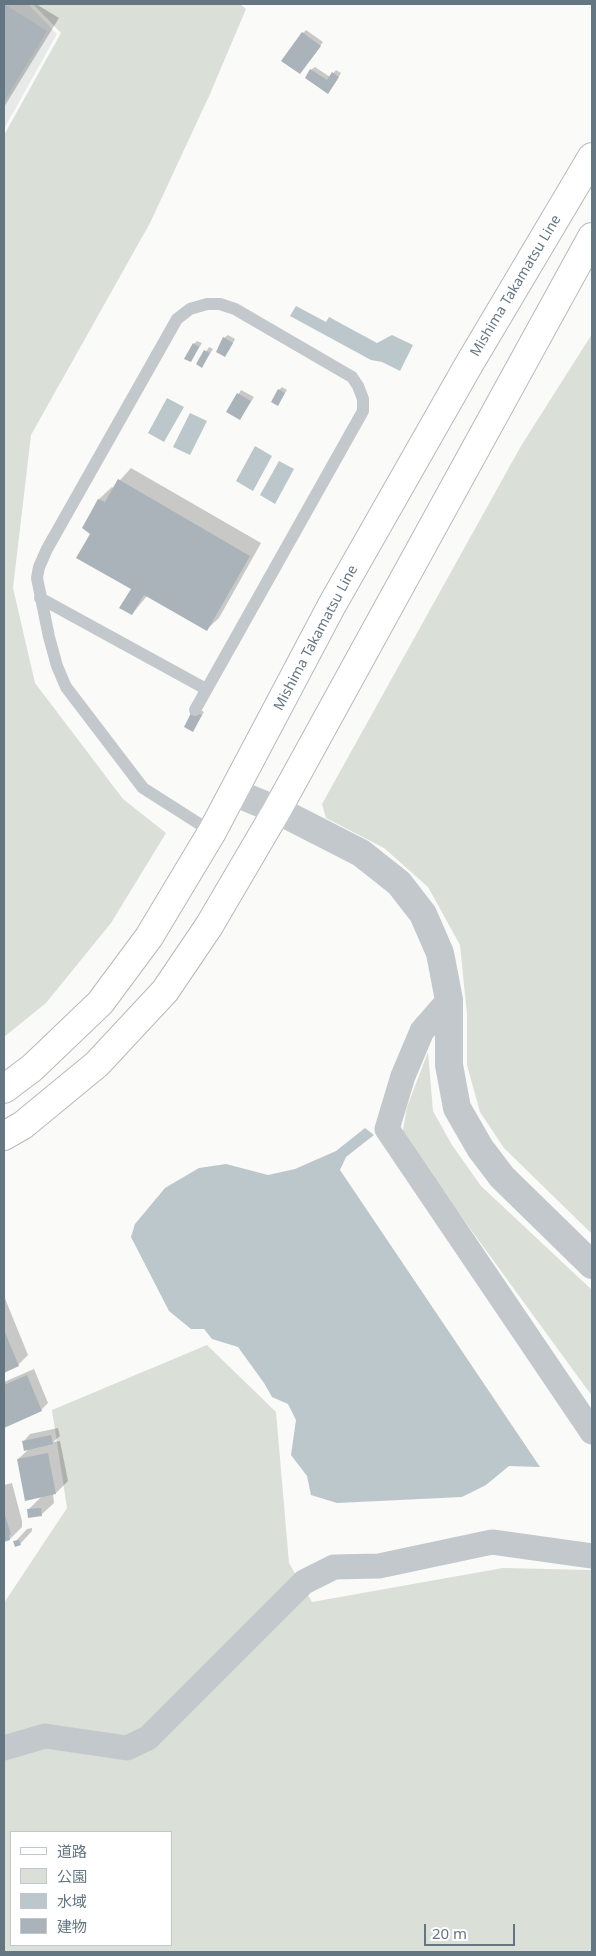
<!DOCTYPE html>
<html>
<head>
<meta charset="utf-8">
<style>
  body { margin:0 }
  #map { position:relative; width:596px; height:1956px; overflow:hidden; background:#fafaf8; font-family:"Noto Sans","Noto Sans JP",sans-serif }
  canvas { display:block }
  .frame { position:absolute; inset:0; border:5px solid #657683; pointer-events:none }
  .legend { position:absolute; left:10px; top:1831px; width:162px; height:115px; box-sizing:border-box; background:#fff; border:1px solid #c1c8cd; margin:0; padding:6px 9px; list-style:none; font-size:15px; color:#657683 }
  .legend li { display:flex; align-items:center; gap:10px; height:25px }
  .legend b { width:25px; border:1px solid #c1c8cd }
  .scale { position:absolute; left:424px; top:1924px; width:91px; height:22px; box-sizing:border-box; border:2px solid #657683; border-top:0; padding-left:6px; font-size:15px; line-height:18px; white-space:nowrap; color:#657683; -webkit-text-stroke:4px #fff; paint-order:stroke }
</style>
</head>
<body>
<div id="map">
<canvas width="596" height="1956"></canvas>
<div class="frame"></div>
<ul class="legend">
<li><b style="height:6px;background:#fff"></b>道路</li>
<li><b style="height:14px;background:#dadfd7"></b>公園</li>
<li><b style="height:14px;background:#bbc7cb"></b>水域</li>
<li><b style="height:14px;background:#aab3b9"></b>建物</li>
</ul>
<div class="scale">20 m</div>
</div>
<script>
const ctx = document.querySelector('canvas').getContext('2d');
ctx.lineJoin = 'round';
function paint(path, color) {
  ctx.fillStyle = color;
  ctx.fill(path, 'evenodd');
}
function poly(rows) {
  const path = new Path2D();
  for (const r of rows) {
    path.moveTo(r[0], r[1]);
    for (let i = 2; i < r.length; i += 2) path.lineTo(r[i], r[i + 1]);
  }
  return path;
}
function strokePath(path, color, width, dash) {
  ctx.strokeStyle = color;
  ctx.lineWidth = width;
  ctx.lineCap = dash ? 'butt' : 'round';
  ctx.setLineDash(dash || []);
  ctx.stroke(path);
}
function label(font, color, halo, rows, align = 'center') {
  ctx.font = font + ' "Noto Sans",sans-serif';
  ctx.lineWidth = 5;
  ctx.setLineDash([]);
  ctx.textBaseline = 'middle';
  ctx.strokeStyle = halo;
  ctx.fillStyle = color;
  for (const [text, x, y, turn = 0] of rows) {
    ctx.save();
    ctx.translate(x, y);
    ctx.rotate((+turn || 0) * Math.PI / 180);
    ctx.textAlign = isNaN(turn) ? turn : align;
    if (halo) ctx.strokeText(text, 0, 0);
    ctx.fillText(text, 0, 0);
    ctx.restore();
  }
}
paint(poly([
  [4,4,28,4,57,34,4,129]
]), '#e8e9e9');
paint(poly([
  [33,4,240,4,246,9,210,94,150,223,31,435,13,588,35,683,123,799,166,833,111,923,46,1003,4,1037,4,135,61,33],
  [592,334,592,1234,504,1148,480,1112,467,1065,467,1014,460,945,428,887,384,848,326,818,322,804,521,446],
  [428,1052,433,1111,452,1145,481,1186,592,1290,592,1396,402,1135,407,1107],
  [207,1345,276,1412,289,1563,312,1602,503,1568,592,1570,592,1952,4,1952,4,1603,67,1508,52,1410],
  [11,1832,171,1832,171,1945,11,1945]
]), '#dadfd7');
paint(poly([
  [296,306,326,322,329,317,377,343,392,335,413,345,400,371,382,362,371,360,290,316],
  [167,398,184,407,164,442,148,433],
  [190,413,207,421,190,455,173,447],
  [255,446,272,456,253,491,236,481],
  [279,461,294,469,275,504,260,495],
  [365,1128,374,1135,346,1157,340,1170,540,1467,509,1466,486,1485,462,1497,337,1503,311,1495,307,1476,291,1455,296,1420,288,1404,272,1397,264,1383,238,1347,212,1339,204,1329,191,1329,169,1311,131,1237,135,1224,165,1188,199,1168,226,1164,268,1175,295,1169,336,1151]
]), '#bbc7cb');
paint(poly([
  [4,4,36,4,59,18,4,107],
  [306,30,323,42,300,73,303,33],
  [315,67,330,77,336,70,341,73,331,89,311,70],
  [228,335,235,339,228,352,224,338],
  [197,341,202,343,191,361,194,344],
  [209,347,213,349,202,366,198,364],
  [282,387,287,390,278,404,279,390],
  [241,390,254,397,240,419,228,412],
  [131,468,261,543,219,618,206,630,147,596,132,614,132,588,92,533,83,528,99,499,112,487,113,488],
  [197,708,204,712,193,730],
  [4,1296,28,1355,18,1365,4,1371],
  [34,1369,48,1403,41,1410,4,1426,4,1382],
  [58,1428,60,1436,53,1442,60,1441,68,1481,56,1493,53,1494,54,1503,41,1515,28,1510,42,1496,18,1459,29,1449,23,1442,30,1434],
  [12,1483,22,1521,22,1527,10,1539,4,1541,4,1485],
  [32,1528,32,1531,20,1544,15,1542,27,1529]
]), '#0003');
paint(poly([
  [4,4,47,31,4,101],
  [302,32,321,46,300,74,281,61],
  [310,69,327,80,332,72,339,77,328,94,305,78],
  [223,337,233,343,225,357,216,352],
  [193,343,199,347,191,362,184,359],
  [204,350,210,353,202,368,196,364],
  [278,389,285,393,278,406,271,402],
  [237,393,251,401,240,420,226,412],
  [118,479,250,556,207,631,144,595,132,615,119,608,131,589,76,558,90,534,82,528,98,499,105,502],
  [192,711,202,715,193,732,184,727],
  [4,1330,19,1366,4,1373],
  [27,1375,42,1411,4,1428,4,1385],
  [51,1435,53,1444,24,1451,22,1441],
  [48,1453,56,1494,25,1501,17,1459],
  [41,1508,42,1516,28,1518,27,1509],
  [4,1512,11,1535,9,1535,10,1540,4,1542],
  [19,1540,21,1545,15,1547,13,1541]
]), '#aab3b9');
const primary = poly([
  [4,1089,32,1068,100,1003,149,937,212,832,332,605,468,366,592,157],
  [4,1136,23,1125,97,1064,165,991,209,926,277,810,592,237]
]);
strokePath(primary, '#b5babe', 30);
strokePath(poly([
  [40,598,206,689],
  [195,710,363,411,363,399,358,386,352,377,235,309,220,304,207,304,190,309,177,319,47,549,39,567,37,578,49,637,57,666,66,687,143,788,212,832]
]), '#c3c8cc', 12);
strokePath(poly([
  [449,1000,422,1031,403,1076,387,1129,592,1432],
  [4,1748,45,1736,127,1748,148,1738,304,1582,334,1567,379,1566,492,1542,592,1556]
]), '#c3c8cc', 25);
strokePath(poly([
  [233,792,277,810,361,853,399,883,423,914,440,953,449,1000,449,1065,457,1108,480,1148,502,1177,592,1265]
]), '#c3c8cc', 28);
strokePath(primary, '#fff', 28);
label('14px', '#657683', '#fff', [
  ["Mishima Takamatsu Line",516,286,-59],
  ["Mishima Takamatsu Line",316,638,-62]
]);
</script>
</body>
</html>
